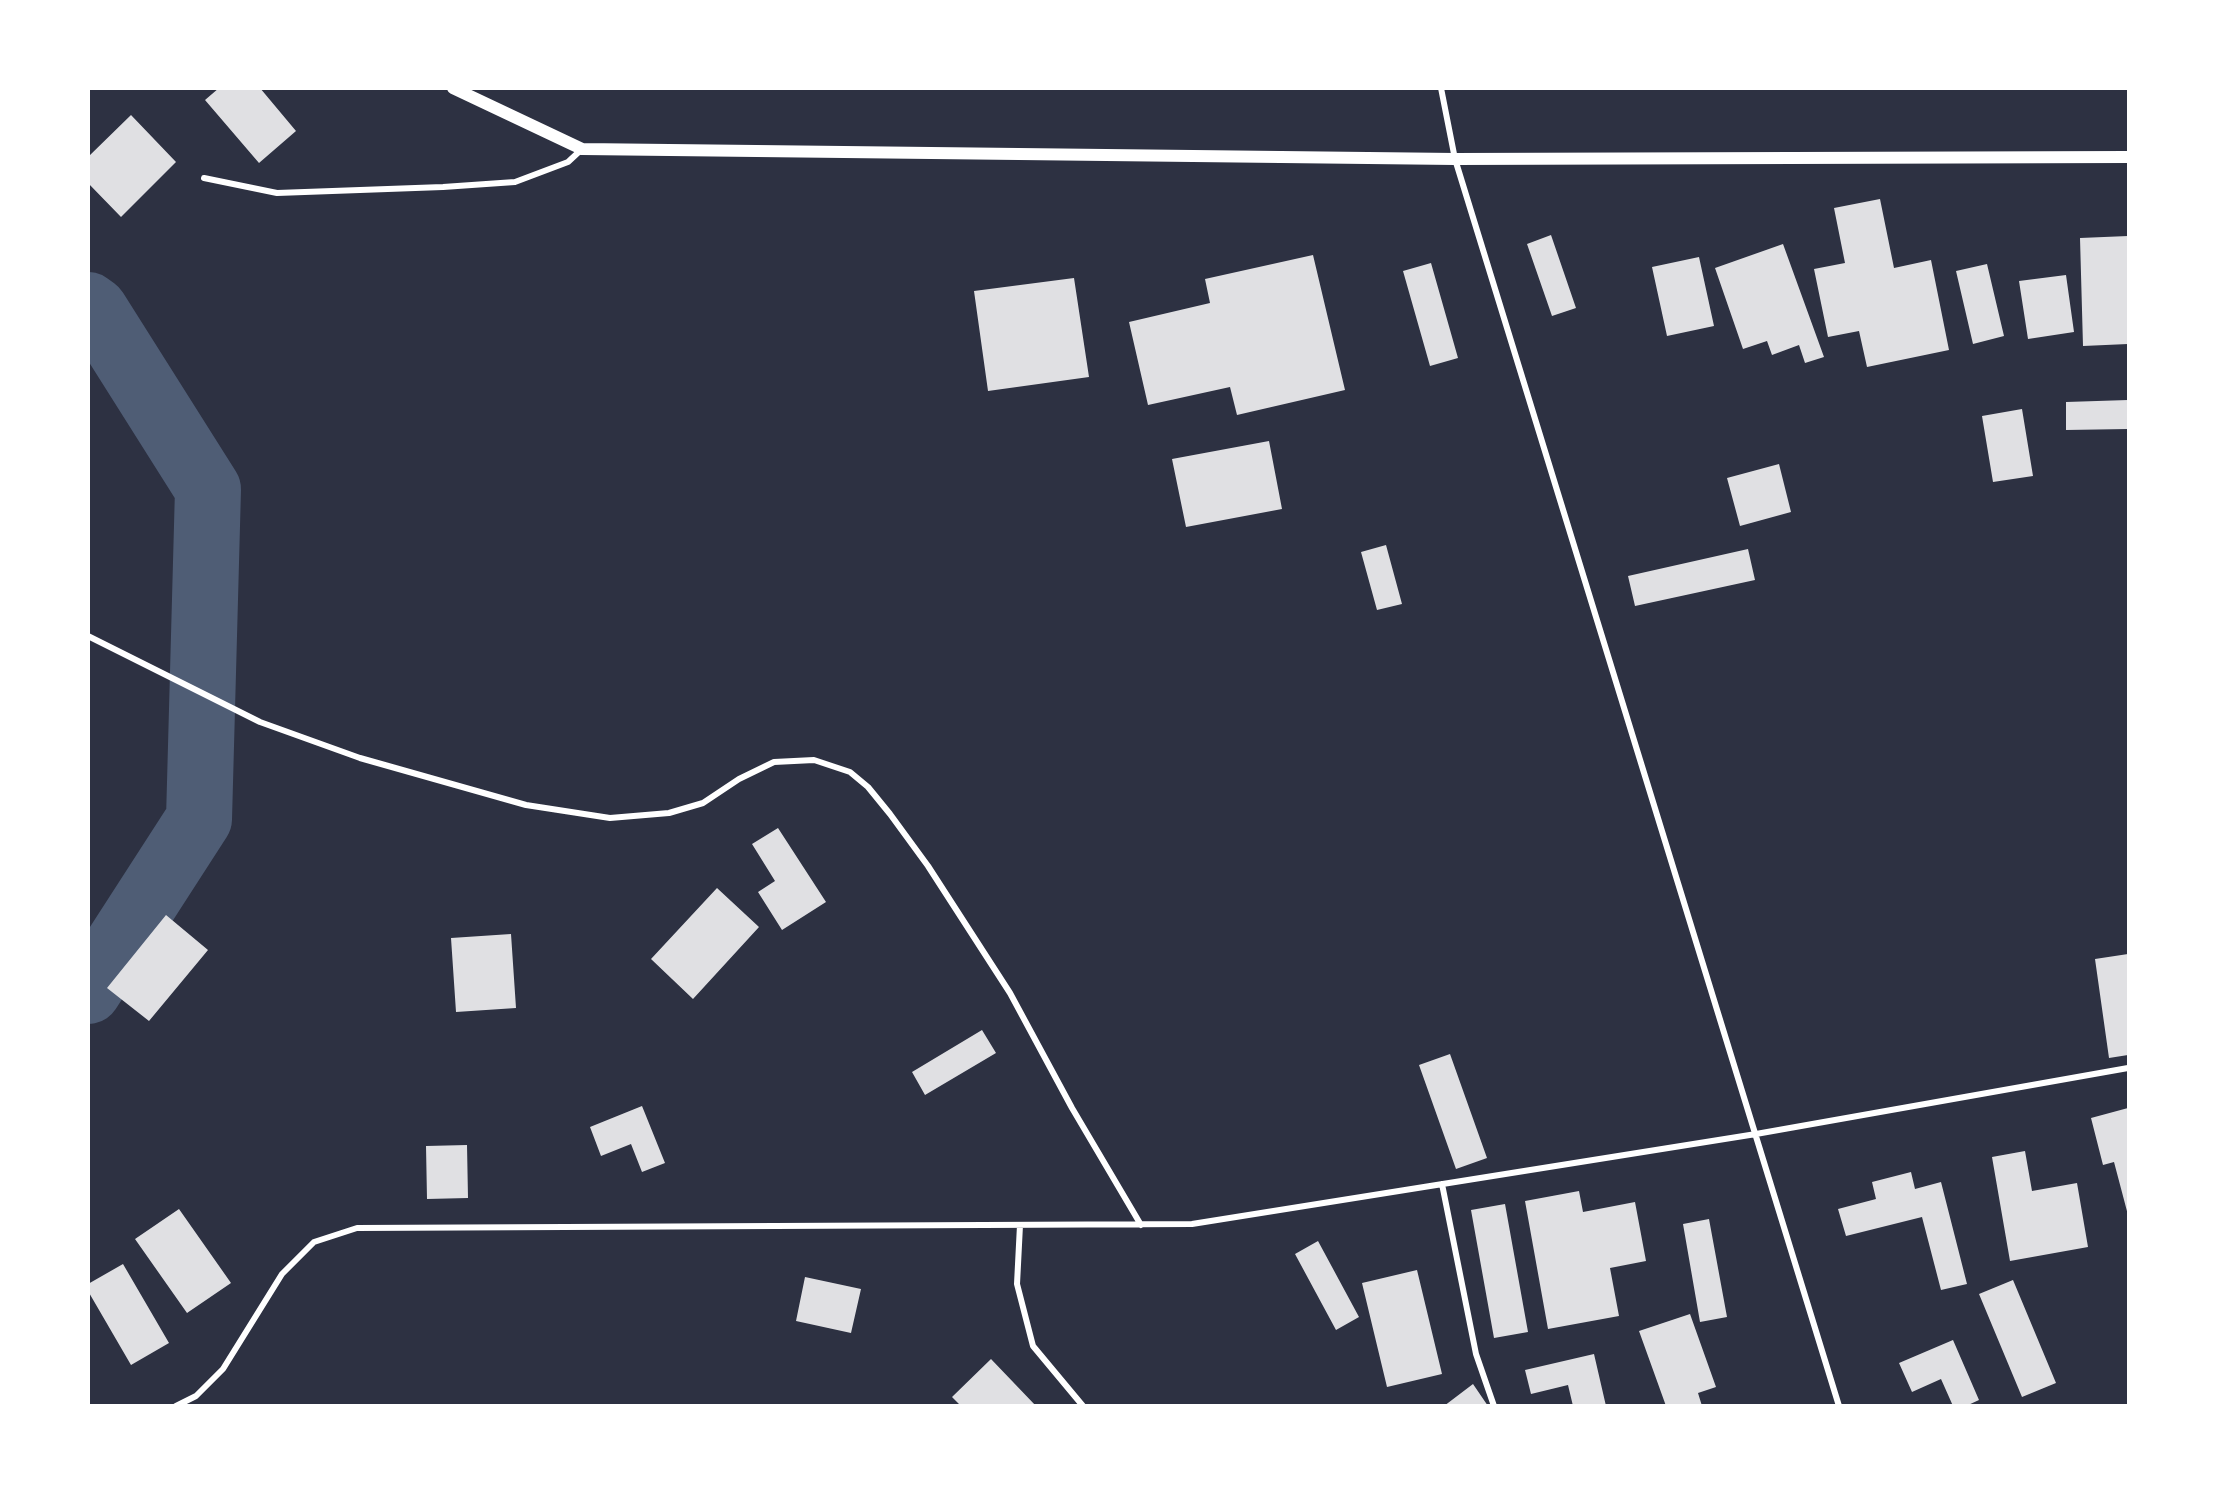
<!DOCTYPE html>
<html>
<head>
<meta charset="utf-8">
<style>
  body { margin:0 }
  #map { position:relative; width:2217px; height:1494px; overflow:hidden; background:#2d3142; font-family:"Space Grotesk",sans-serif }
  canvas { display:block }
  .frame { position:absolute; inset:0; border:90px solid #fff; pointer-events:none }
</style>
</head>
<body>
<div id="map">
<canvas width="2217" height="1494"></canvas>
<div class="frame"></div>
</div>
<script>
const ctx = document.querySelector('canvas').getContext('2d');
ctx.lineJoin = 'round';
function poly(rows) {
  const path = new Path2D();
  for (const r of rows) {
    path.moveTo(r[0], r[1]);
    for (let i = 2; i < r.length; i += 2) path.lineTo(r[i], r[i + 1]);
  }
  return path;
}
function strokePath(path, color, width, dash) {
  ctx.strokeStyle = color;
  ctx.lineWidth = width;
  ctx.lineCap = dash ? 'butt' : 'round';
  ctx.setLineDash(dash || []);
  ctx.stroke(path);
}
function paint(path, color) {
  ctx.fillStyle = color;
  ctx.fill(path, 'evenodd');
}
strokePath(poly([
  [88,305,95,310,208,489,199,819,88,991]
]), '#4f5d75', 66);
paint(poly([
  [219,88,260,88,296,131,259,163,205,100],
  [131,115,176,162,121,217,88,183,88,157],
  [1880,199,1894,268,1931,260,1949,350,1867,367,1859,331,1828,337,1814,269,1845,263,1834,208],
  [1551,235,1576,308,1552,316,1527,244],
  [2128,236,2128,344,2083,346,2080,238],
  [1783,244,1824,357,1805,363,1799,345,1772,355,1767,341,1743,349,1715,268],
  [1313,255,1345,390,1237,415,1230,387,1148,405,1129,322,1210,303,1205,279],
  [1699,257,1714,326,1667,336,1652,267],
  [1431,263,1458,358,1430,366,1403,271],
  [1987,264,2004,336,1973,344,1956,271],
  [2066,275,2074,332,2028,339,2019,281],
  [1074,278,1089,377,988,391,974,291],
  [2128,400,2128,429,2066,430,2066,402],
  [2022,409,2033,476,1993,482,1982,416],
  [1269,441,1282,509,1186,527,1172,459],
  [1779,464,1791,512,1740,526,1727,478],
  [1386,545,1402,604,1377,610,1361,552],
  [1748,549,1755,580,1635,606,1628,576],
  [778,828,826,902,782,930,758,892,775,881,752,844],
  [717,888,759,927,693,999,651,959],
  [166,915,208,950,149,1021,107,988],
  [511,934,516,1008,456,1012,451,938],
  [2128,954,2128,1055,2109,1058,2095,959],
  [982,1030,996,1053,925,1095,912,1072],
  [1450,1054,1487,1158,1456,1169,1419,1065],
  [642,1106,665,1163,642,1172,631,1144,601,1156,590,1127],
  [2128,1108,2128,1215,2114,1162,2103,1165,2091,1118],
  [467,1145,468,1198,427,1199,426,1146],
  [2025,1151,2032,1191,2077,1183,2088,1247,2010,1261,1992,1157],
  [1911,1172,1915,1189,1941,1182,1967,1284,1941,1290,1922,1217,1846,1236,1838,1209,1876,1199,1872,1182],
  [1579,1191,1583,1212,1635,1202,1646,1261,1610,1268,1619,1316,1548,1329,1525,1201],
  [1505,1204,1528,1332,1494,1338,1471,1210],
  [179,1209,231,1283,187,1313,135,1239],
  [1709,1219,1727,1317,1700,1322,1683,1224],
  [1318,1241,1359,1317,1336,1330,1295,1254],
  [123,1264,169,1343,131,1365,88,1291,88,1284],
  [1417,1270,1442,1374,1387,1387,1362,1283],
  [805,1277,861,1289,851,1333,796,1321],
  [2013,1280,2056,1383,2022,1397,1979,1294],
  [1690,1314,1716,1387,1698,1393,1702,1406,1666,1406,1639,1331],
  [1953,1340,1979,1400,1966,1406,1953,1406,1941,1379,1912,1392,1899,1363],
  [1594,1354,1606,1406,1573,1406,1568,1385,1531,1394,1525,1370],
  [991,1359,1036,1406,961,1406,952,1397],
  [1473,1384,1488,1406,1444,1406]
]), '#e0e0e3');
strokePath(poly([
  [1441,88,1455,159,1839,1406],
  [204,178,277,193,443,187,515,182,568,162,582,149],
  [88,636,260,722,360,758,526,805,610,818,669,813,703,803,739,779,774,762,814,760,850,772,868,787,890,814,928,866,1010,993,1072,1108,1141,1225],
  [1442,1184,1476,1354,1494,1406],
  [1020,1225,1017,1284,1033,1346,1083,1406],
  [176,1406,196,1396,223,1369,282,1274,314,1242,357,1228,1192,1224,1756,1134,2128,1068]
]), '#fff', 6);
strokePath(poly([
  [453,88,582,149,1455,159,2128,157]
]), '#fff', 12);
</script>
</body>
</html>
